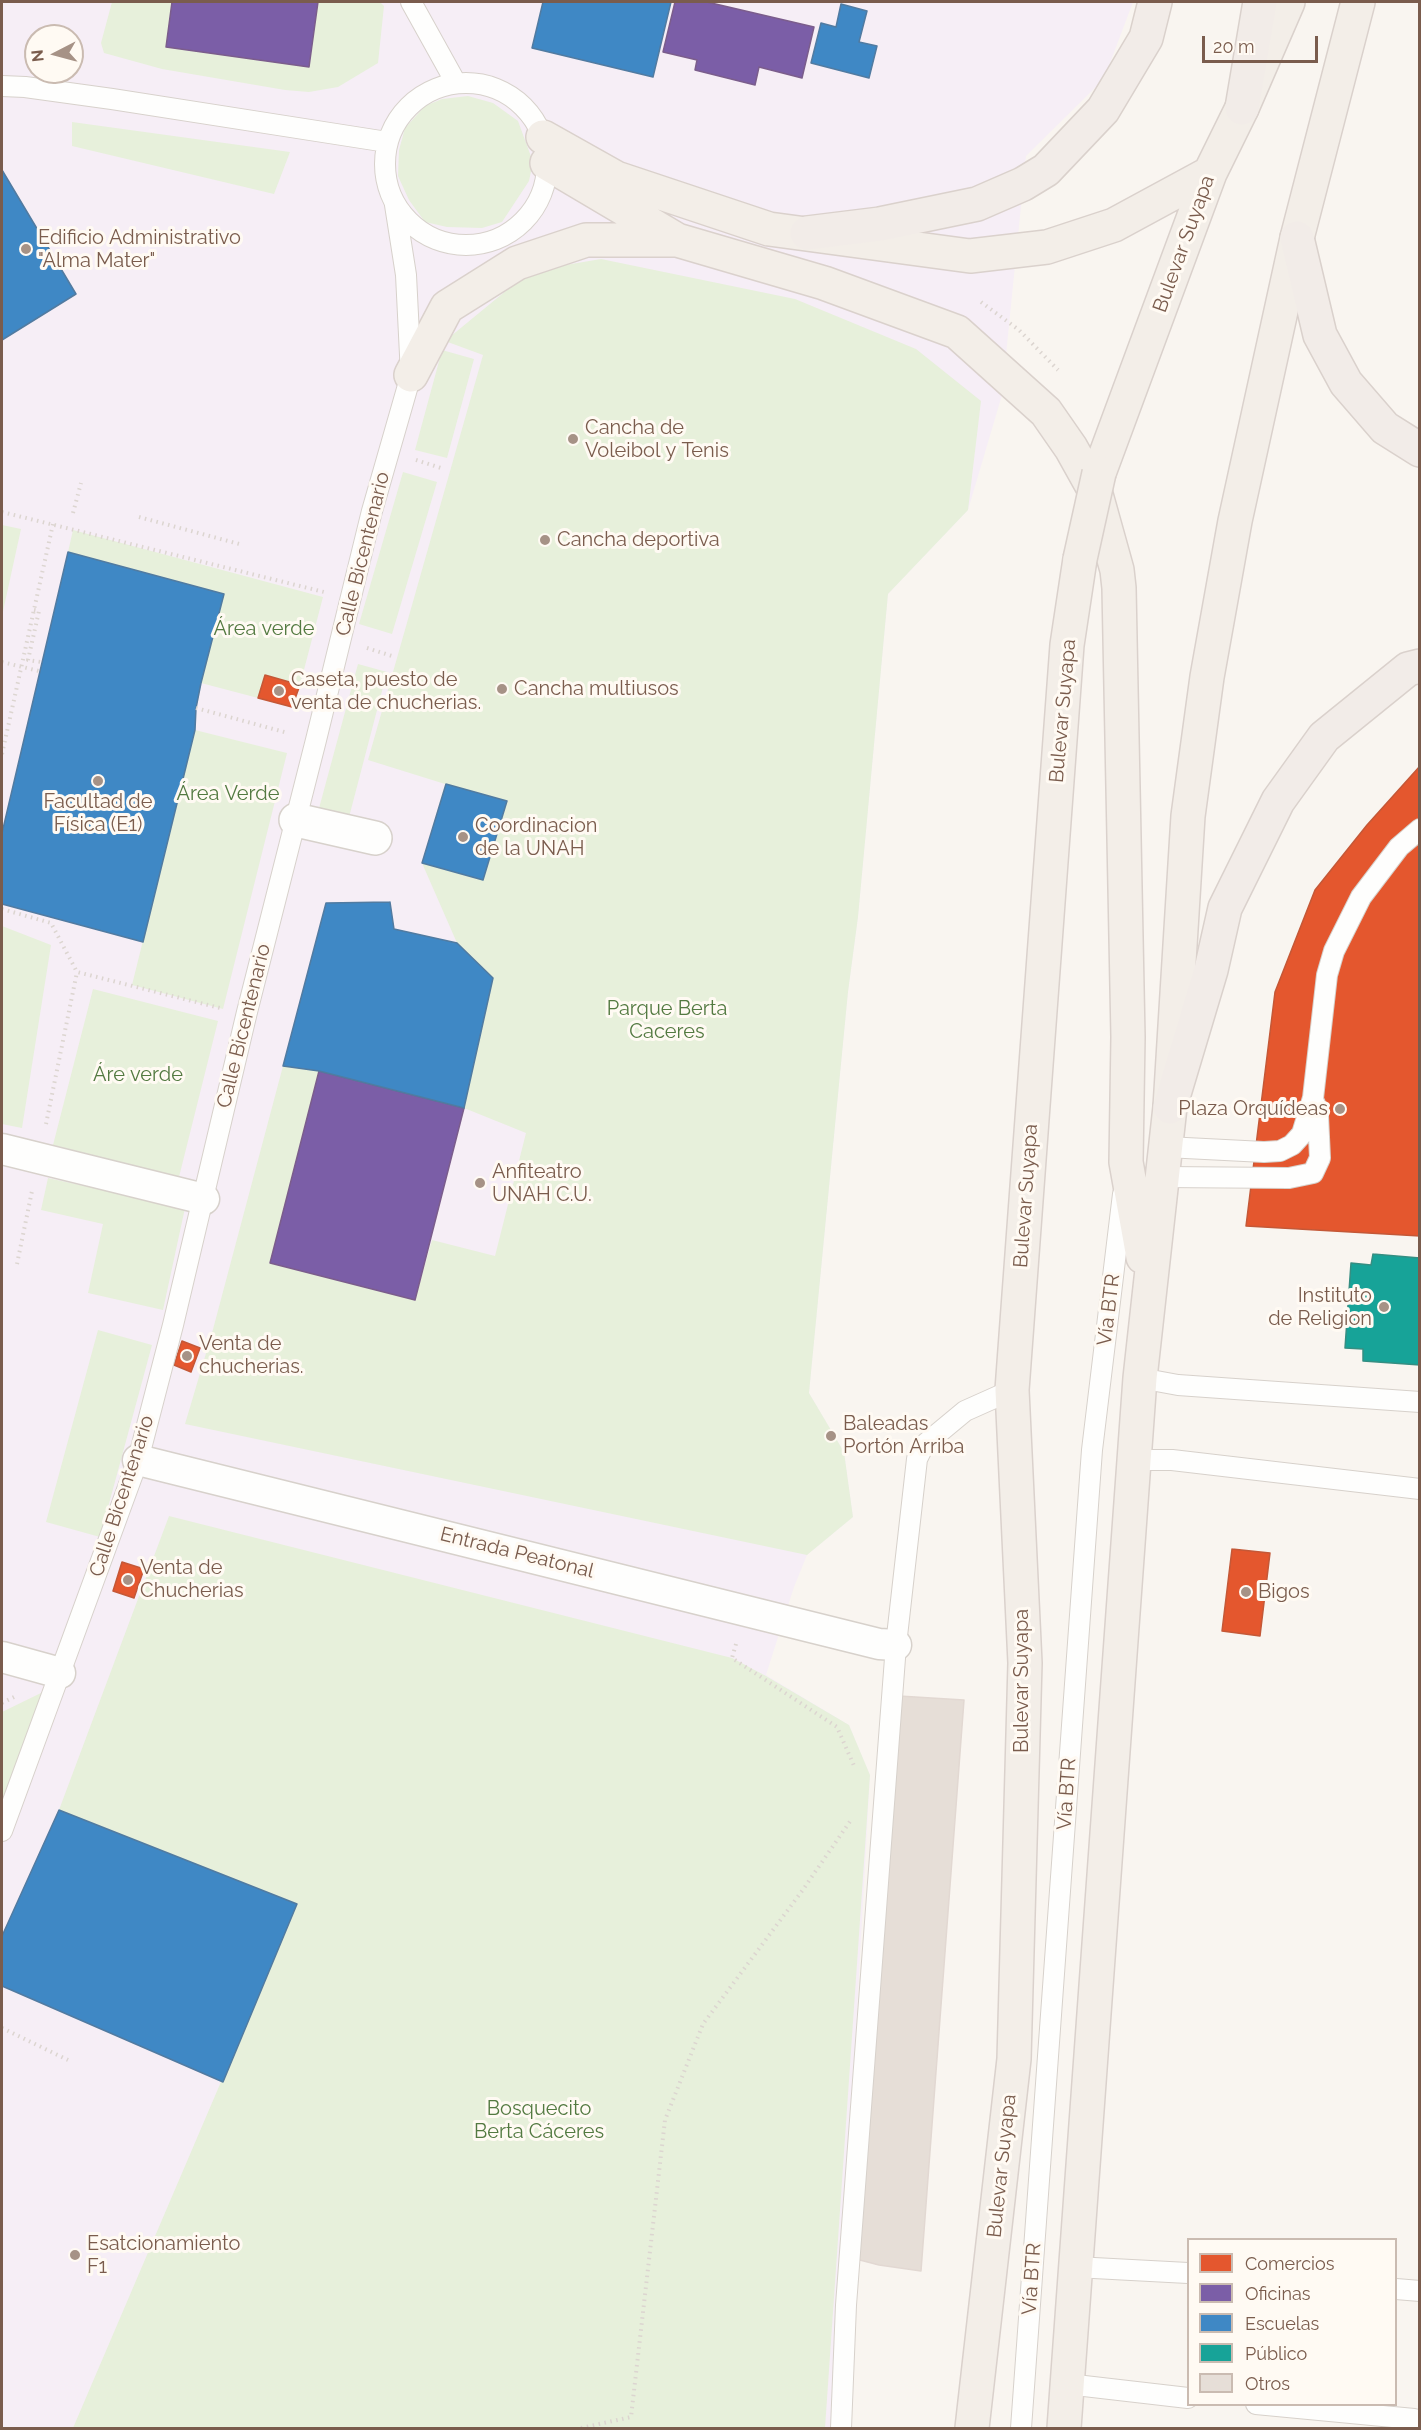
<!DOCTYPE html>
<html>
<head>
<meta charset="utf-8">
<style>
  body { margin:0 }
  #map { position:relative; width:1421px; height:2430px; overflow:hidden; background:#f9f5f0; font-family:Raleway,sans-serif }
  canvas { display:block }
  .frame { position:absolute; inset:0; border:3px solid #7a5c4d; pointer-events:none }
  .legend { position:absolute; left:1187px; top:2238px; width:210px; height:168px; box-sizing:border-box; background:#fffaf3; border:2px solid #cabbb1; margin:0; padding:8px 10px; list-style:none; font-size:18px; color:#7a5c4d }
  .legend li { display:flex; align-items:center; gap:12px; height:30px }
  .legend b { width:30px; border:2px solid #cabbb1 }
  .north { position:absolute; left:24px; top:24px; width:60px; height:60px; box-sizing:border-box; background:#fffaf3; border:2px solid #cabbb1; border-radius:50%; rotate:264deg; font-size:16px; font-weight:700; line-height:24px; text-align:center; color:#7a5c4d }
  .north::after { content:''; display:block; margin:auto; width:21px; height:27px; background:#a69286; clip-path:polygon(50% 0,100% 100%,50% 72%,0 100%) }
  .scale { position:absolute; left:1202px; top:36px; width:116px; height:27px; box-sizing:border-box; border:3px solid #7a5c4d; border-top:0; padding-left:8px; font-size:18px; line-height:21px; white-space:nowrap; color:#7a5c4d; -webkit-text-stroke:4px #fffaf3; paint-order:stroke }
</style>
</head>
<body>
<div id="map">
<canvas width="1421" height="2430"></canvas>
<div class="frame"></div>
<ul class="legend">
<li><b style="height:16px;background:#e4572e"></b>Comercios</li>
<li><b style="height:16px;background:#7b5ea7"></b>Oficinas</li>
<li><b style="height:16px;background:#3f88c5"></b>Escuelas</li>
<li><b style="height:16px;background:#17a398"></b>Público</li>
<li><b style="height:16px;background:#e6ded7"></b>Otros</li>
</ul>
<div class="north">N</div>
<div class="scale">20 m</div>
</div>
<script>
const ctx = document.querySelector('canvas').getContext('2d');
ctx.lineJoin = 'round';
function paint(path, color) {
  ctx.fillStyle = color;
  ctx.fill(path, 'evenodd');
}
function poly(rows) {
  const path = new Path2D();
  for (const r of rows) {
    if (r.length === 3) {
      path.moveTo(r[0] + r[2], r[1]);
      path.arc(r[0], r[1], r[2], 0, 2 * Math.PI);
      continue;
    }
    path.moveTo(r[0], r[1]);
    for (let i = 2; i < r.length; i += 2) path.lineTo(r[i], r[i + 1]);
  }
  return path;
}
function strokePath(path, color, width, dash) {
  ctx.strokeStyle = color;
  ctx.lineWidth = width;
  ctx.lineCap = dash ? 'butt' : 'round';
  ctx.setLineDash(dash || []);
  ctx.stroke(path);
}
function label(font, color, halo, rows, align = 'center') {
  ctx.font = font + ' Raleway,sans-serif';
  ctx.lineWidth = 6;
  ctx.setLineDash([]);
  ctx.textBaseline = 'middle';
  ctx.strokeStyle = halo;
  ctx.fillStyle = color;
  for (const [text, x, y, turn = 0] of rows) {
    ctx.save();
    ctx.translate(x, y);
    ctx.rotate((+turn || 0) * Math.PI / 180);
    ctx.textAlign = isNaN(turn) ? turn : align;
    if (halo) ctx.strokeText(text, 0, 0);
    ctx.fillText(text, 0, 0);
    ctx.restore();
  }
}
paint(poly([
  [2,2,1133,2,1104,79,1026,156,1002,395,968,510,888,594,858,917,848,992,809,1393,844,1452,853,1517,807,1555,794,1587,766,1675,849,1725,870,1775,834,2428,2,2428],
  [36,36,72,36,72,72,36,72]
]), '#f6eef6');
paint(poly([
  [112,2,380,2,384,6,378,63,338,87,309,92,285,90,162,69,104,53,101,43],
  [468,96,493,103,518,121,533,162,529,181,502,222,482,228,447,227,425,222,409,200,398,176,399,150,405,128,425,106,442,99],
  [72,122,290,152,274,194,72,146],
  [601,259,795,299,916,349,981,401,968,510,888,594,858,917,848,992,809,1393,844,1452,853,1517,807,1555,185,1424,212,1333,283,1066,319,1071,271,1263,415,1300,432,1240,495,1256,526,1133,464,1108,493,978,457,943,422,863,445,784,368,760,483,355,445,341,530,271],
  [442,350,474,359,447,458,415,450],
  [403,472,437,482,392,634,359,624],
  [2,525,21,529,2,616],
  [73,530,323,597,300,685,265,675,258,698,201,683,224,594,68,552],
  [358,664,387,672,348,821,318,812],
  [195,730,287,753,223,1009,132,985],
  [2,926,51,945,22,1128,2,1124],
  [93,989,218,1021,179,1177,53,1145],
  [48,1178,185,1208,163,1310,88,1293,103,1224,41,1210],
  [98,1330,152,1345,100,1537,46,1522],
  [169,1516,732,1658,766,1676,849,1725,870,1775,825,2428,73,2428,297,1904,59,1810],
  [43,1692,2,1806,2,1712]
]), '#e7f0db');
const shops = poly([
  [265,675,300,685,292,707,258,698,265,675],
  [1420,766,1420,1236,1246,1226,1275,992,1315,890,1367,825,1420,766],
  [182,1341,200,1348,191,1372,174,1365,182,1341],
  [1232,1549,1270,1553,1260,1636,1222,1631,1232,1549],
  [122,1562,144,1569,134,1598,113,1591,122,1562]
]);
paint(shops, '#e4572e');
strokePath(shops, '#c45837', 1.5);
const offices = poly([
  [172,2,318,2,309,67,166,47,172,2],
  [675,2,707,2,814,27,802,78,759,67,755,85,695,70,697,60,663,52,675,2],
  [319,1071,464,1108,415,1300,270,1263,319,1071]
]);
paint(offices, '#7b5ea7');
strokePath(offices, '#7b5d8c', 1.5);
const schools = poly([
  [543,2,671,2,653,77,532,48,543,2],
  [841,4,867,11,859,42,877,46,869,78,811,63,821,23,836,27,841,4],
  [2,170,76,294,2,340,2,170],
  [68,552,224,594,201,683,196,708,195,730,143,942,2,904,2,833,68,552],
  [446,784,507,801,483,880,422,863,446,784],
  [390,902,394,929,457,943,493,978,464,1108,319,1071,283,1066,326,903,390,902],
  [59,1810,297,1904,223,2082,2,1986,2,1936,59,1810]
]);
paint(schools, '#3f88c5');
strokePath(schools, '#517ba1', 1.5);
const public = poly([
  [1373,1254,1420,1258,1420,1365,1363,1361,1363,1349,1345,1348,1351,1263,1371,1265,1373,1254]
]);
paint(public, '#17a398');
strokePath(public, '#358e82', 1.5);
const building = poly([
  [899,1696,964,1700,921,2271,879,2265,856,2259,899,1696]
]);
paint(building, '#e6ded7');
strokePath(building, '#e2d8d2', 1.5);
const service = poly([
  [411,2,456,83],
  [466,164,81],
  [2,86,25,87,112,99,387,142],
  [1166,1147,1264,1152,1280,1151,1292,1145,1302,1134,1313,1098,1327,975,1334,951,1361,897,1399,847,1420,829],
  [1163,1177,1289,1178,1313,1173,1320,1158,1318,1116,1315,1104],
  [1140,1378,1178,1385,1420,1402],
  [1133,1460,1172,1460,1420,1489],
  [2,1831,138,1460,173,1325,247,1012,316,740,372,511,411,375,406,275,395,205],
  [1075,2267,1188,2273],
  [1396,2289,1420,2291],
  [1067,2384,1188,2398],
  [1256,2404,1414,2419],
  [841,2428,846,2305,896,1645,917,1459,924,1445,965,1411,1012,1390],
  [1021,2428,1092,1450,1123,1194]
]);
const pedestrian = poly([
  [2,1149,204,1199],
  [138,1460,879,1644,896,1645],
  [2,1657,60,1673]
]);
const minor = poly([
  [296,820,375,838]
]);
const primary = poly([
  [543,137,616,178,769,229,970,256,1047,247,1114,225,1210,173],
  [547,163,677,240,824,283,957,332,1046,412,1071,448,1095,491,1117,570,1119,588,1128,1037,1126,1162,1143,1257],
  [411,375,447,307,517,263,586,240,676,240],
  [1099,473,1210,173,1242,108,1288,2],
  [972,2428,1014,2059,1025,1663,1012,1390,1067,645,1080,559],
  [1064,2428,1140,1378,1170,1107,1188,816,1207,677,1235,521,1297,238,1358,2]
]);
const trunk = poly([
  [1242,108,1260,2],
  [807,233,880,224,977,204,1023,184,1046,170,1103,110,1146,38,1155,2],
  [1297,238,1320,335,1346,383,1385,428,1420,450],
  [1170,1107,1211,970,1225,908,1278,801,1324,737,1408,669,1420,666]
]);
strokePath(service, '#d7d1cb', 22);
strokePath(pedestrian, '#d7d1cb', 33);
strokePath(minor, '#d7d1cb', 36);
strokePath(primary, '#dad1cc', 36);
strokePath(trunk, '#dad1cc', 36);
strokePath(poly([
  [981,302,1019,330,1058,370],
  [416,460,441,468],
  [2,512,324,592],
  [73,513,81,483],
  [139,517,243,545],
  [34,610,39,611,28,660,41,662],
  [367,648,392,656],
  [2,662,39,671],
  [196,708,288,733],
  [2,754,53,524],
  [2,909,51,923,77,972,220,1008],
  [46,1124,77,972],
  [17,1264,32,1191],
  [736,1644,732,1658,837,1727,855,1768],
  [2,1703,14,1697],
  [2,2028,68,2060],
  [581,2428,631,2417,665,2120,703,2024,802,1891,851,1820]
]), '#dcd5d0', 4, [1.5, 4.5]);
strokePath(service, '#fefefd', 20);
strokePath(pedestrian, '#fefefd', 30);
strokePath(minor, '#fefefd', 33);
strokePath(primary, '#f3eee8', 33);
strokePath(trunk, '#f2ece8', 33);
const primaryBridge = poly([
  [1080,559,1099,473]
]);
strokePath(primaryBridge, '#dad1cc', 36, []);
strokePath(primaryBridge, '#f3eee8', 33);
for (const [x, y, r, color] of [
  [26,249,6,"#a69286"],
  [573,439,6,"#a69286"],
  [545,540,6,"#a69286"],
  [502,689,6,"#a69286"],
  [279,691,6,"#a69286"],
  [98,781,6,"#a69286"],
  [463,837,6,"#a69286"],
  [1340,1109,6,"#a69286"],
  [480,1183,6,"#a69286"],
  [1384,1307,6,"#a69286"],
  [187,1356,6,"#a69286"],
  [831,1436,6,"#a69286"],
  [128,1580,6,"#a69286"],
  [1246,1592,6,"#a69286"],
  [75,2255,6,"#a69286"]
]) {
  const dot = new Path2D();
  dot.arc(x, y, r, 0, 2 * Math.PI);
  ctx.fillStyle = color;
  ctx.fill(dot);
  strokePath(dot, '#fffaf3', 2);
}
label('20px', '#7a5c4d', '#fffaf3', [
  ["Edificio Administrativo",38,238],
  ["\"Alma Mater\"",38,261],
  ["Cancha de",585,428],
  ["Voleibol y Tenis",585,451],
  ["Cancha deportiva",557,540],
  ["Caseta, puesto de",291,680],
  ["venta de chucherias.",291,703],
  ["Cancha multiusos",514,689],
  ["Facultad de",98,802,"center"],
  ["Física (E1)",98,825,"center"],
  ["Coordinacion",475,826],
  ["de la UNAH",475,849],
  ["Plaza Orquídeas",1328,1109,"right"],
  ["Anfiteatro",492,1172],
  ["UNAH C.U.",492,1195],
  ["Instituto",1372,1296,"right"],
  ["de Religion",1372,1319,"right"],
  ["Venta de",199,1344],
  ["chucherias.",199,1367],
  ["Baleadas",843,1424],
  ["Portón Arriba",843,1447],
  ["Venta de",140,1568],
  ["Chucherias",140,1591],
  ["Bigos",1258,1592],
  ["Esatcionamiento",87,2244],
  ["F1",87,2267]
], 'left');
label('20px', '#7a5c4d', '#fffaf3', [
  ["Bulevar Suyapa",1184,244,-70],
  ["Calle Bicentenario",363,554,-76],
  ["Bulevar Suyapa",1063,711,-85],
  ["Calle Bicentenario",244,1026,-76],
  ["Bulevar Suyapa",1026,1196,-86],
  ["Vía BTR",1109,1310,-83],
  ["Calle Bicentenario",122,1496,-72],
  ["Entrada Peatonal",517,1553,14],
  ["Bulevar Suyapa",1022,1681,-90],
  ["Vía BTR",1067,1794,-86],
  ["Bulevar Suyapa",1002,2166,-84],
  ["Vía BTR",1032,2279,-86]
]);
label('20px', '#537a41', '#fffaf3', [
  ["Área verde",264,629],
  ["Área Verde",228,794],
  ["Parque Berta",667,1009],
  ["Caceres",667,1032],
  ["Áre verde",138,1075],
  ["Bosquecito",539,2109],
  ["Berta Cáceres",539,2132]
]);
</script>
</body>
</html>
